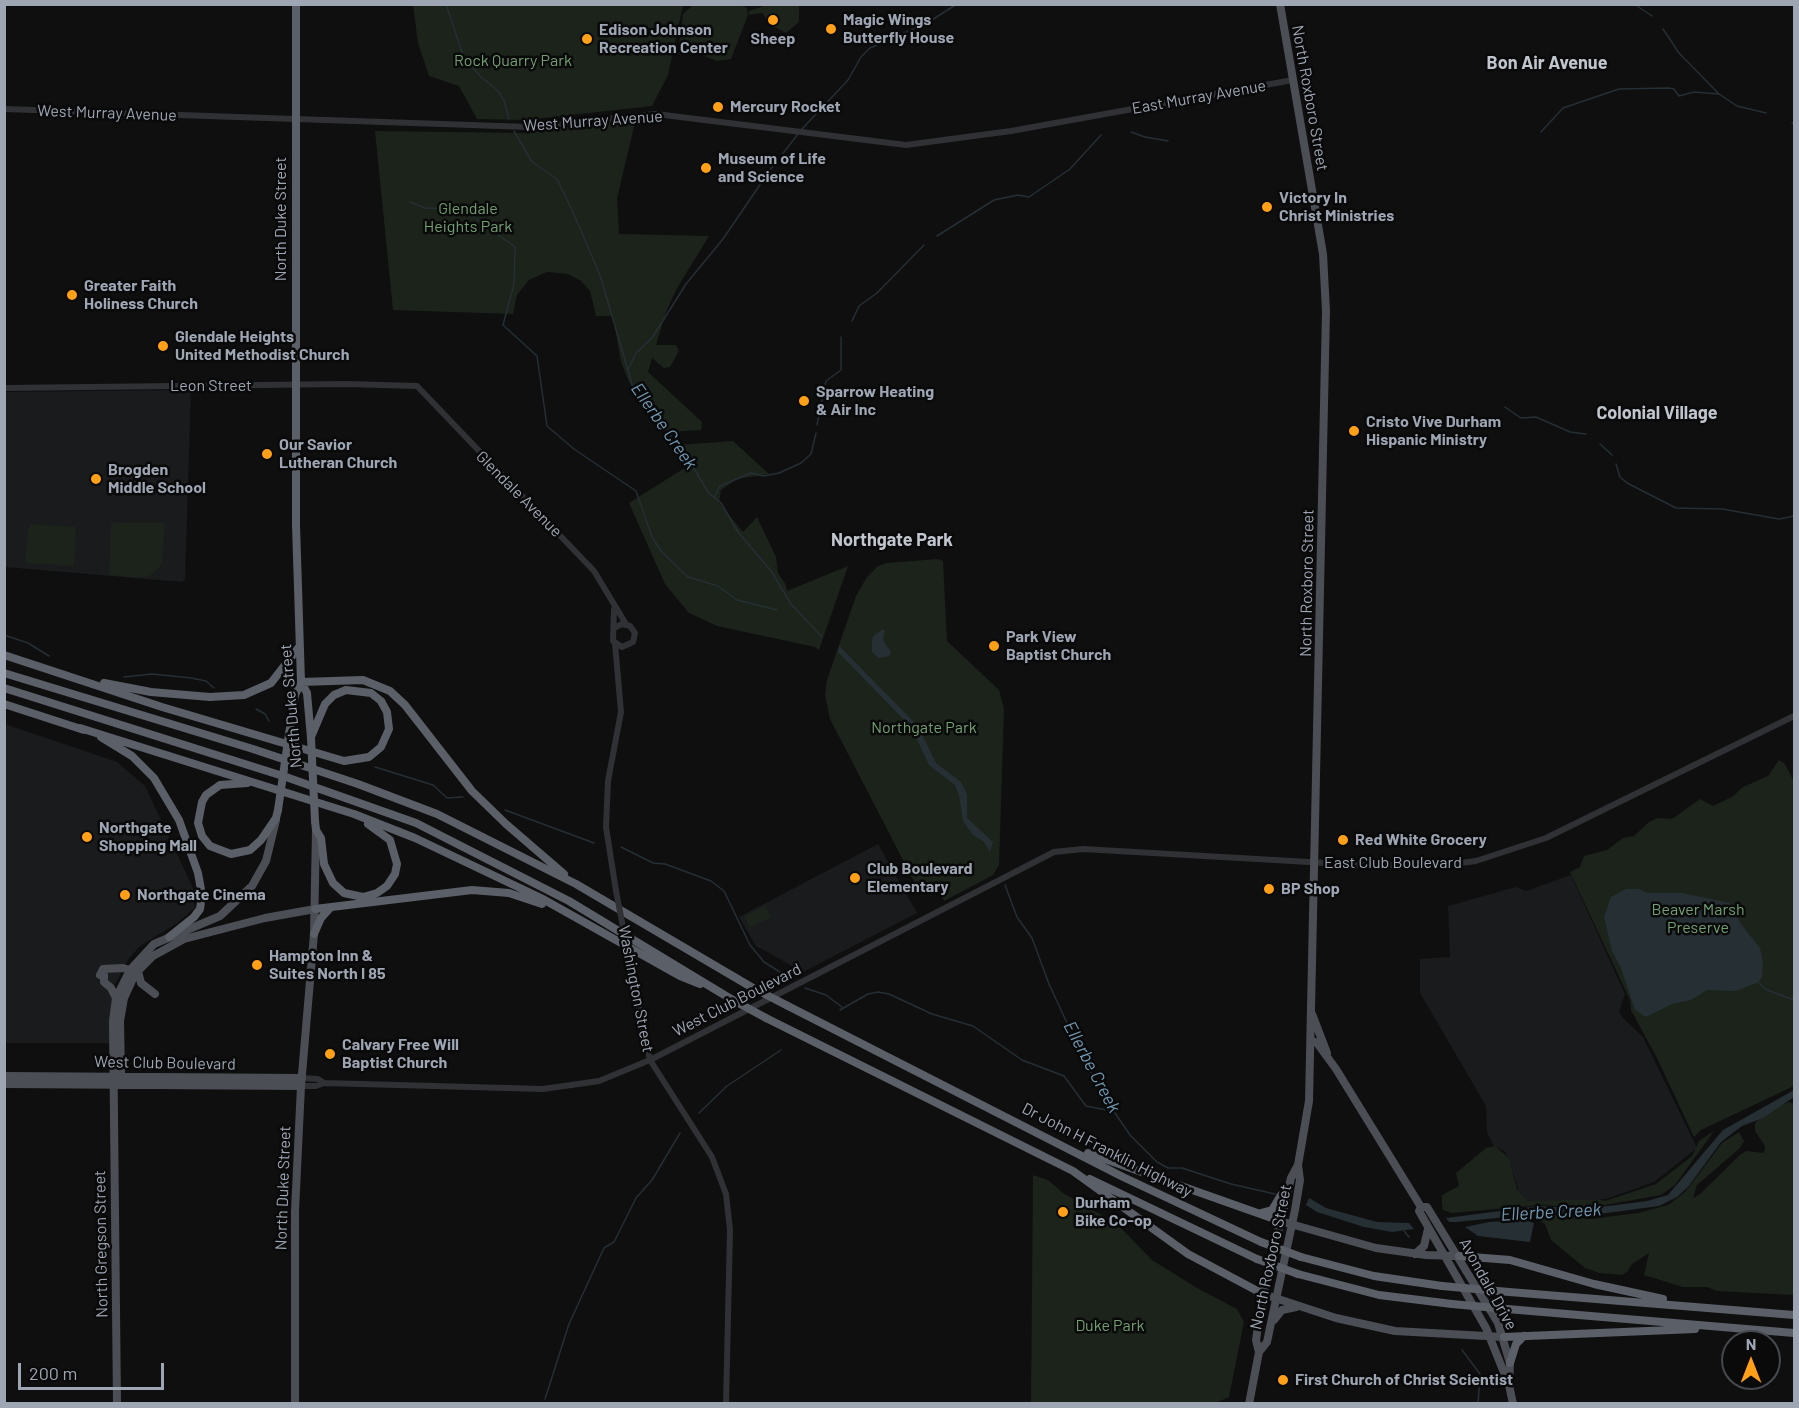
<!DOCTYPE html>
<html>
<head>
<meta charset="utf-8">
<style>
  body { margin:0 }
  #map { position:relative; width:1799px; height:1408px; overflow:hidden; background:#0f0f10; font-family:Barlow,sans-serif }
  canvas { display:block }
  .frame { position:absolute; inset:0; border:6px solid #9ea6b3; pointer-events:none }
  .north { position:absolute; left:1721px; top:1330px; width:60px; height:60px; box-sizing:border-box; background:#0a0a0b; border:2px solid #45484e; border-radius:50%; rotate:0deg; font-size:16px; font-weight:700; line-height:24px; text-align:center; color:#9ea6b3 }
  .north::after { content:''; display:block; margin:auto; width:21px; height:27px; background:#ffa018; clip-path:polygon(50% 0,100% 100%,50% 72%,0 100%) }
  .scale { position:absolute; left:18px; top:1363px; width:146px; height:27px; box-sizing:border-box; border:3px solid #9ea6b3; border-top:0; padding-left:8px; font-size:18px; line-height:21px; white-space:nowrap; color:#9ea6b3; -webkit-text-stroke:4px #0a0a0b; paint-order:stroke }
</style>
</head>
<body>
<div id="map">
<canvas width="1799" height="1408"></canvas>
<div class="frame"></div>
<div class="north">N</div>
<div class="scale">200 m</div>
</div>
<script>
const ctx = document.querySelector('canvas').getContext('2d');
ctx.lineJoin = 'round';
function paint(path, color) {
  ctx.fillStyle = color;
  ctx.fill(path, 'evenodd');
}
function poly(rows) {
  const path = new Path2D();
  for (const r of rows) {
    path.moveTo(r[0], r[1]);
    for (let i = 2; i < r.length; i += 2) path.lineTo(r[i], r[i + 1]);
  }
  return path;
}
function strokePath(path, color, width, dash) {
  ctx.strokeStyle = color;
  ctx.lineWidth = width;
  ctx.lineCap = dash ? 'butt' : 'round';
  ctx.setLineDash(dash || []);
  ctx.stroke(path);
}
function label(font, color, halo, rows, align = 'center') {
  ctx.font = font + ' Barlow,sans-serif';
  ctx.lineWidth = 5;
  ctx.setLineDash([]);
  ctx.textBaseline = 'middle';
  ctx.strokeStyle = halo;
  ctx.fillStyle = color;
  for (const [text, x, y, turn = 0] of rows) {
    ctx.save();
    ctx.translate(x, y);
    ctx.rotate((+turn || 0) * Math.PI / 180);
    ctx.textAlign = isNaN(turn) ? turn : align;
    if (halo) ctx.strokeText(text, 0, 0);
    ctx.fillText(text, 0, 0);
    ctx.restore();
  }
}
paint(poly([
  [191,390,185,579,182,582,5,567,4,392],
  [5,724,117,762,145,786,193,888,195,908,176,924,140,946,127,961,113,989,110,1043,5,1043],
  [878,844,917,913,803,972,756,946,739,917],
  [1571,875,1625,994,1619,1012,1624,1019,1643,1037,1697,1148,1654,1182,1606,1199,1522,1202,1509,1159,1504,1151,1493,1145,1487,1132,1486,1106,1420,993,1420,959,1450,957,1448,906,1516,887,1526,891]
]), '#1a1b1d');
paint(poly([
  [413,5,413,4,683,5,668,75,652,106,525,120,477,119,459,86,429,76,418,43],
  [693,5,740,5,747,8,748,15,731,59,717,61,679,46,683,14],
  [767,5,799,5,799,22,786,33,771,25,762,13,749,15,749,11],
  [636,118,617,199,619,234,709,236,676,290,666,312,656,345,676,345,679,351,670,367,664,368,652,358,648,372,702,422,701,430,667,432,641,393,638,397,629,382,621,362,613,316,596,316,590,291,581,281,568,274,547,272,529,280,517,295,513,314,393,310,375,131,525,133],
  [733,441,769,474,737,479,721,490,719,503,743,532,757,517,776,557,778,573,786,585,787,591,848,566,819,650,815,647,717,626,689,613,665,584,629,503,691,464,677,445],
  [114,523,165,523,162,564,151,575,140,578,109,575,111,525],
  [31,524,76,527,74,566,25,563,28,529],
  [938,559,943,561,947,641,999,690,1004,709,999,865,993,875,944,901,937,888,918,889,830,719,825,695,827,680,856,596,867,577,878,566,887,563],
  [1779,760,1785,764,1794,782,1794,1086,1701,1130,1694,1137,1657,1058,1631,1010,1630,1000,1570,872,1580,867,1584,856,1607,850,1623,838,1634,836,1649,822,1658,818,1672,819,1700,799,1713,806,1732,797,1743,787,1768,776],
  [765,906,771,917,750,928,744,916],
  [1789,1102,1794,1104,1794,1295,1717,1291,1707,1287,1683,1287,1644,1275,1649,1253,1632,1264,1627,1272,1622,1275,1599,1273,1585,1268,1551,1240,1545,1224,1536,1218,1548,1214,1590,1219,1638,1213,1668,1205,1685,1192,1722,1143,1739,1132,1744,1141,1740,1148,1697,1185,1693,1198,1700,1194,1740,1155,1746,1151,1764,1153,1765,1146,1755,1131,1755,1123,1769,1110],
  [1714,1131,1675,1185,1661,1195,1588,1208,1541,1205,1452,1213,1443,1210,1442,1205,1442,1195,1459,1186,1456,1173,1486,1148,1495,1146,1509,1158,1517,1189,1527,1201,1597,1199,1605,1201,1656,1184,1692,1156,1699,1141],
  [1033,1175,1048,1180,1063,1193,1116,1223,1152,1260,1197,1288,1237,1309,1244,1322,1229,1397,1213,1404,1031,1403]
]), '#1b231b');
paint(poly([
  [882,630,885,630,883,640,891,652,889,656,879,658,872,652,872,642,873,636],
  [839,646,918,726,936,763,961,782,967,794,967,818,993,842,990,852,984,842,973,835,963,821,959,795,955,785,929,765,911,727,838,652],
  [1626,889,1639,889,1647,893,1682,893,1730,903,1741,924,1760,948,1763,962,1762,977,1759,982,1736,991,1707,990,1691,1000,1672,1004,1646,1017,1635,1010,1621,968,1612,951,1604,917,1611,897],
  [1794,1090,1794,1097,1763,1118,1742,1126,1721,1142,1688,1187,1677,1197,1659,1206,1592,1215,1547,1213,1456,1222,1449,1222,1446,1218,1539,1206,1585,1209,1647,1201,1668,1195,1723,1130],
  [1309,1198,1326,1208,1377,1222,1409,1223,1414,1229,1392,1232,1364,1227,1317,1212,1306,1205],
  [1525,1220,1534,1223,1530,1242,1478,1236,1465,1227,1489,1222]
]), '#252f34');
strokePath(poly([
  [446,4,463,55,480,76,498,91,504,100,509,119],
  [1634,4,1652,16],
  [1663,29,1679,53,1719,94,1737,106,1766,113],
  [1792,123,1794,124],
  [801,130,848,80,861,57,870,48,927,23,957,4],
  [514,131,532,162,557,179,572,210,600,275,632,384,689,460,708,492,721,503,738,532,771,571,791,604,822,637],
  [1131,132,1145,137,1168,141],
  [1541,132,1563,108,1619,89,1669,88,1674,89,1679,96,1694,92,1719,94],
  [410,202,425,208,463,209,515,247,514,284,503,325,537,356,547,426,574,449,636,491,652,537,661,551,688,577,718,586,737,600,777,610],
  [937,236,994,200,1018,195,1029,197,1070,169,1101,135],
  [852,321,859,306,877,293,924,245],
  [628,370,636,353,652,338,686,284,723,239,770,170,798,134],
  [1505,407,1521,418,1536,417,1570,432,1586,434],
  [817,425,826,381,841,370,841,337],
  [1600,444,1612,455],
  [1616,464,1620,477,1627,483,1676,508,1722,509,1779,519,1794,516],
  [714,497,720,486,751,473,764,476,779,473,801,463,811,454,816,433],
  [4,635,28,643,49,656],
  [124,677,152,674,191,678,206,681,214,688],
  [256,709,265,714,269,721],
  [375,767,433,785,447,798,463,797],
  [505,810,594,843],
  [621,847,653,863,665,864,711,881,724,891,750,945,764,962,788,977],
  [1005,885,1017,917,1032,938,1049,984,1079,1049,1102,1094,1130,1135,1157,1162,1168,1168,1182,1168,1231,1184,1275,1194],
  [1759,983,1767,990,1794,1000],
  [805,988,826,995,842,1007],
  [840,1010,868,994,878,992,889,994,932,1014,973,1026,1022,1060,1064,1076,1086,1106,1112,1111],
  [699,1113,727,1086,781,1050],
  [1404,1231,1409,1237],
  [1462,1350,1480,1374,1478,1404],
  [545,1399,569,1324,604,1248,614,1242,636,1198,652,1180,680,1133]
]), '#252f34', 1.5);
strokePath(poly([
  [4,109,529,127,656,114,906,145,1011,131,1293,80],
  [4,388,346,384,417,386,594,571,626,624],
  [614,609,613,641,622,647,633,642,635,633,630,626,622,624,614,628],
  [615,643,621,712,608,781,606,827,616,891],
  [630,963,650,1060,712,1157,726,1194,730,1230,726,1404],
  [302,1078,318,1079,324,1083],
  [301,1086,316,1086,324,1083,543,1089,599,1081,650,1060,1054,852,1083,849,1361,865,1445,865,1476,861,1546,838,1794,716]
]), '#303135', 6);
strokePath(poly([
  [138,971,141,983,155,994],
  [100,975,103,969,123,968,130,970],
  [104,975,104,982,111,988,116,998],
  [1312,1014,1327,1053],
  [1311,1040,1317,1043,1336,1069,1421,1207,1419,1211,1486,1328,1509,1385,1513,1404],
  [4,1076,302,1078],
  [4,1084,301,1086],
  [116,1084,121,1075,120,1021,124,998,135,974,153,956,184,939,265,918,315,909],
  [1421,1207,1427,1207,1498,1323,1510,1363,1509,1385],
  [1280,1221,1376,1248,1426,1255,1459,1256],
  [1415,1254,1424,1246,1428,1229],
  [1263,1294,1336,1318,1395,1331,1504,1337],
  [1274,1320,1282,1310,1296,1307],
  [1259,1352,1256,1340,1263,1294,1291,1178,1298,1165,1309,1101,1326,311,1323,254,1280,4],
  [117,1404,113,1021,116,998,130,970,154,944,220,916,252,886,266,861,276,820],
  [295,1404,295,1211,301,1086,314,934,316,830],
  [1249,1404,1259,1352,1267,1342,1295,1210,1300,1180,1298,1165]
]), '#4b4e55', 8);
strokePath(poly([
  [296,4,296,525,301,682,307,693,311,738],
  [4,655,162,707,344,761,369,757,381,747,389,729,387,712,381,701,371,693,346,690,334,695,325,704,311,737],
  [4,673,253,749,358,784,437,814,576,884,753,988],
  [301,682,363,680,390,691,405,705,472,791,506,824,564,874],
  [104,683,151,692,210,697,244,695,271,683,299,647],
  [4,688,286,777,416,823,569,901,731,999],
  [4,704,84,730],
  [80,728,354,814,415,838,541,898,680,976,700,984],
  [289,734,295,695,301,682],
  [101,737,132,756,154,778,179,820,198,873,202,895,200,909,194,917,169,937],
  [247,783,220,785,206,795,202,802,198,823,202,836,210,846,231,854,250,850,261,840,276,818,278,810],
  [315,821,316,830,321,838,324,864,333,883,344,893,363,897,377,893,387,886,395,874,397,864,390,840,368,824],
  [315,909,472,890,509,893,542,904],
  [314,934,321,918,330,908],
  [788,1006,1123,1177,1261,1242],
  [766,1018,1073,1171,1188,1254,1263,1294],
  [1088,1153,1280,1221],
  [1090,1179,1257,1259],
  [1261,1213,1272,1210,1281,1195,1287,1194],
  [1459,1256,1510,1260,1594,1284,1663,1299],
  [1301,1257,1374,1276,1442,1286],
  [1298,1274,1379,1295,1452,1304],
  [1497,1291,1794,1315],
  [1507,1309,1794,1333],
  [1504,1337,1695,1329],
  [1510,1363,1516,1344,1524,1336]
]), '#5b5f67', 8);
strokePath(poly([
  [616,891,630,963]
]), '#303135', 6);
strokePath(poly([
  [311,738,315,821],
  [278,810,289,734],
  [753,988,788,1006],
  [731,999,766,1018],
  [1261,1242,1301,1257],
  [1257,1259,1298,1274],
  [1442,1286,1497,1291],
  [1452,1304,1507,1309]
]), '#5b5f67', 8);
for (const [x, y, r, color] of [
  [773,20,6,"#ffa018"],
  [831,29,6,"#ffa018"],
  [587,39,6,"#ffa018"],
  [718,107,6,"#ffa018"],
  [706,168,6,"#ffa018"],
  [1267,207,6,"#ffa018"],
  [72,295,6,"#ffa018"],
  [163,346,6,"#ffa018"],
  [804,401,6,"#ffa018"],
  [1354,431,6,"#ffa018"],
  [267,454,6,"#ffa018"],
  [96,479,6,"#ffa018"],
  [994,646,6,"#ffa018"],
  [87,837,6,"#ffa018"],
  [1343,840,6,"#ffa018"],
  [855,878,6,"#ffa018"],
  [1269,889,6,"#ffa018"],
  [125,895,6,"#ffa018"],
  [257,965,6,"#ffa018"],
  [330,1054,6,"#ffa018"],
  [1063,1212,6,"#ffa018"],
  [1283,1380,6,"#ffa018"]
]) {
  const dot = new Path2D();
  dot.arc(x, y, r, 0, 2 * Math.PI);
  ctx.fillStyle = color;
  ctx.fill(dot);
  strokePath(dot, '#0a0a0b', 2);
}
label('bold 16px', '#9ea6b3', '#0a0a0b', [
  ["Magic Wings",843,20],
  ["Butterfly House",843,38],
  ["Edison Johnson",599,30],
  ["Recreation Center",599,48],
  ["Sheep",773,39,"center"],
  ["Mercury Rocket",730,107],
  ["Museum of Life",718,159],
  ["and Science",718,177],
  ["Victory In",1279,198],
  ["Christ Ministries",1279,216],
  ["Greater Faith",84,286],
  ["Holiness Church",84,304],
  ["Glendale Heights",175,337],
  ["United Methodist Church",175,355],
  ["Sparrow Heating",816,392],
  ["& Air Inc",816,410],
  ["Cristo Vive Durham",1366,422],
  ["Hispanic Ministry",1366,440],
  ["Our Savior",279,445],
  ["Lutheran Church",279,463],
  ["Brogden",108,470],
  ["Middle School",108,488],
  ["Park View",1006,637],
  ["Baptist Church",1006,655],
  ["Northgate",99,828],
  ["Shopping Mall",99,846],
  ["Red White Grocery",1355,840],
  ["Club Boulevard",867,869],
  ["Elementary",867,887],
  ["BP Shop",1281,889],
  ["Northgate Cinema",137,895],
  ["Hampton Inn &",269,956],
  ["Suites North I 85",269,974],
  ["Calvary Free Will",342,1045],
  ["Baptist Church",342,1063],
  ["Durham",1075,1203],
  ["Bike Co-op",1075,1221],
  ["First Church of Christ Scientist",1295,1380]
], 'left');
label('16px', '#749f73', '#0a0a0b', [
  ["Rock Quarry Park",513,61],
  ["Glendale",468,209],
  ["Heights Park",468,227],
  ["Northgate Park",924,728],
  ["Beaver Marsh",1698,910],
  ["Preserve",1698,928],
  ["Duke Park",1110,1326]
]);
label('16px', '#9ea6b3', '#0a0a0b', [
  ["East Murray Avenue",1199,97,-10],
  ["North Roxboro Street",1310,98,80],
  ["West Murray Avenue",107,113,2],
  ["West Murray Avenue",593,121,-4],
  ["North Duke Street",281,219,-90],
  ["Leon Street",211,386],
  ["Glendale Avenue",519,494,45],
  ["North Roxboro Street",1307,583,-89],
  ["North Duke Street",291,706,-95],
  ["East Club Boulevard",1393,863],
  ["Washington Street",636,989,79],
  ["West Club Boulevard",737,1000,-27],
  ["West Club Boulevard",165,1063,1],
  ["Dr John H Franklin Highway",1107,1150,27],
  ["North Duke Street",283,1188,-88],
  ["North Gregson Street",101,1244,-91],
  ["North Roxboro Street",1271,1257,-78],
  ["Avondale Drive",1488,1284,61]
]);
label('bold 18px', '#c0c5ce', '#0a0a0b', [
  ["Bon Air Avenue",1547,63],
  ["Colonial Village",1657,413],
  ["Northgate Park",892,540]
]);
label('italic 18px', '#7298b1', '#0a0a0b', [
  ["Ellerbe Creek",664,426,55],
  ["Ellerbe Creek",1092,1067,62],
  ["Ellerbe Creek",1551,1212,-3]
]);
</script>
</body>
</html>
